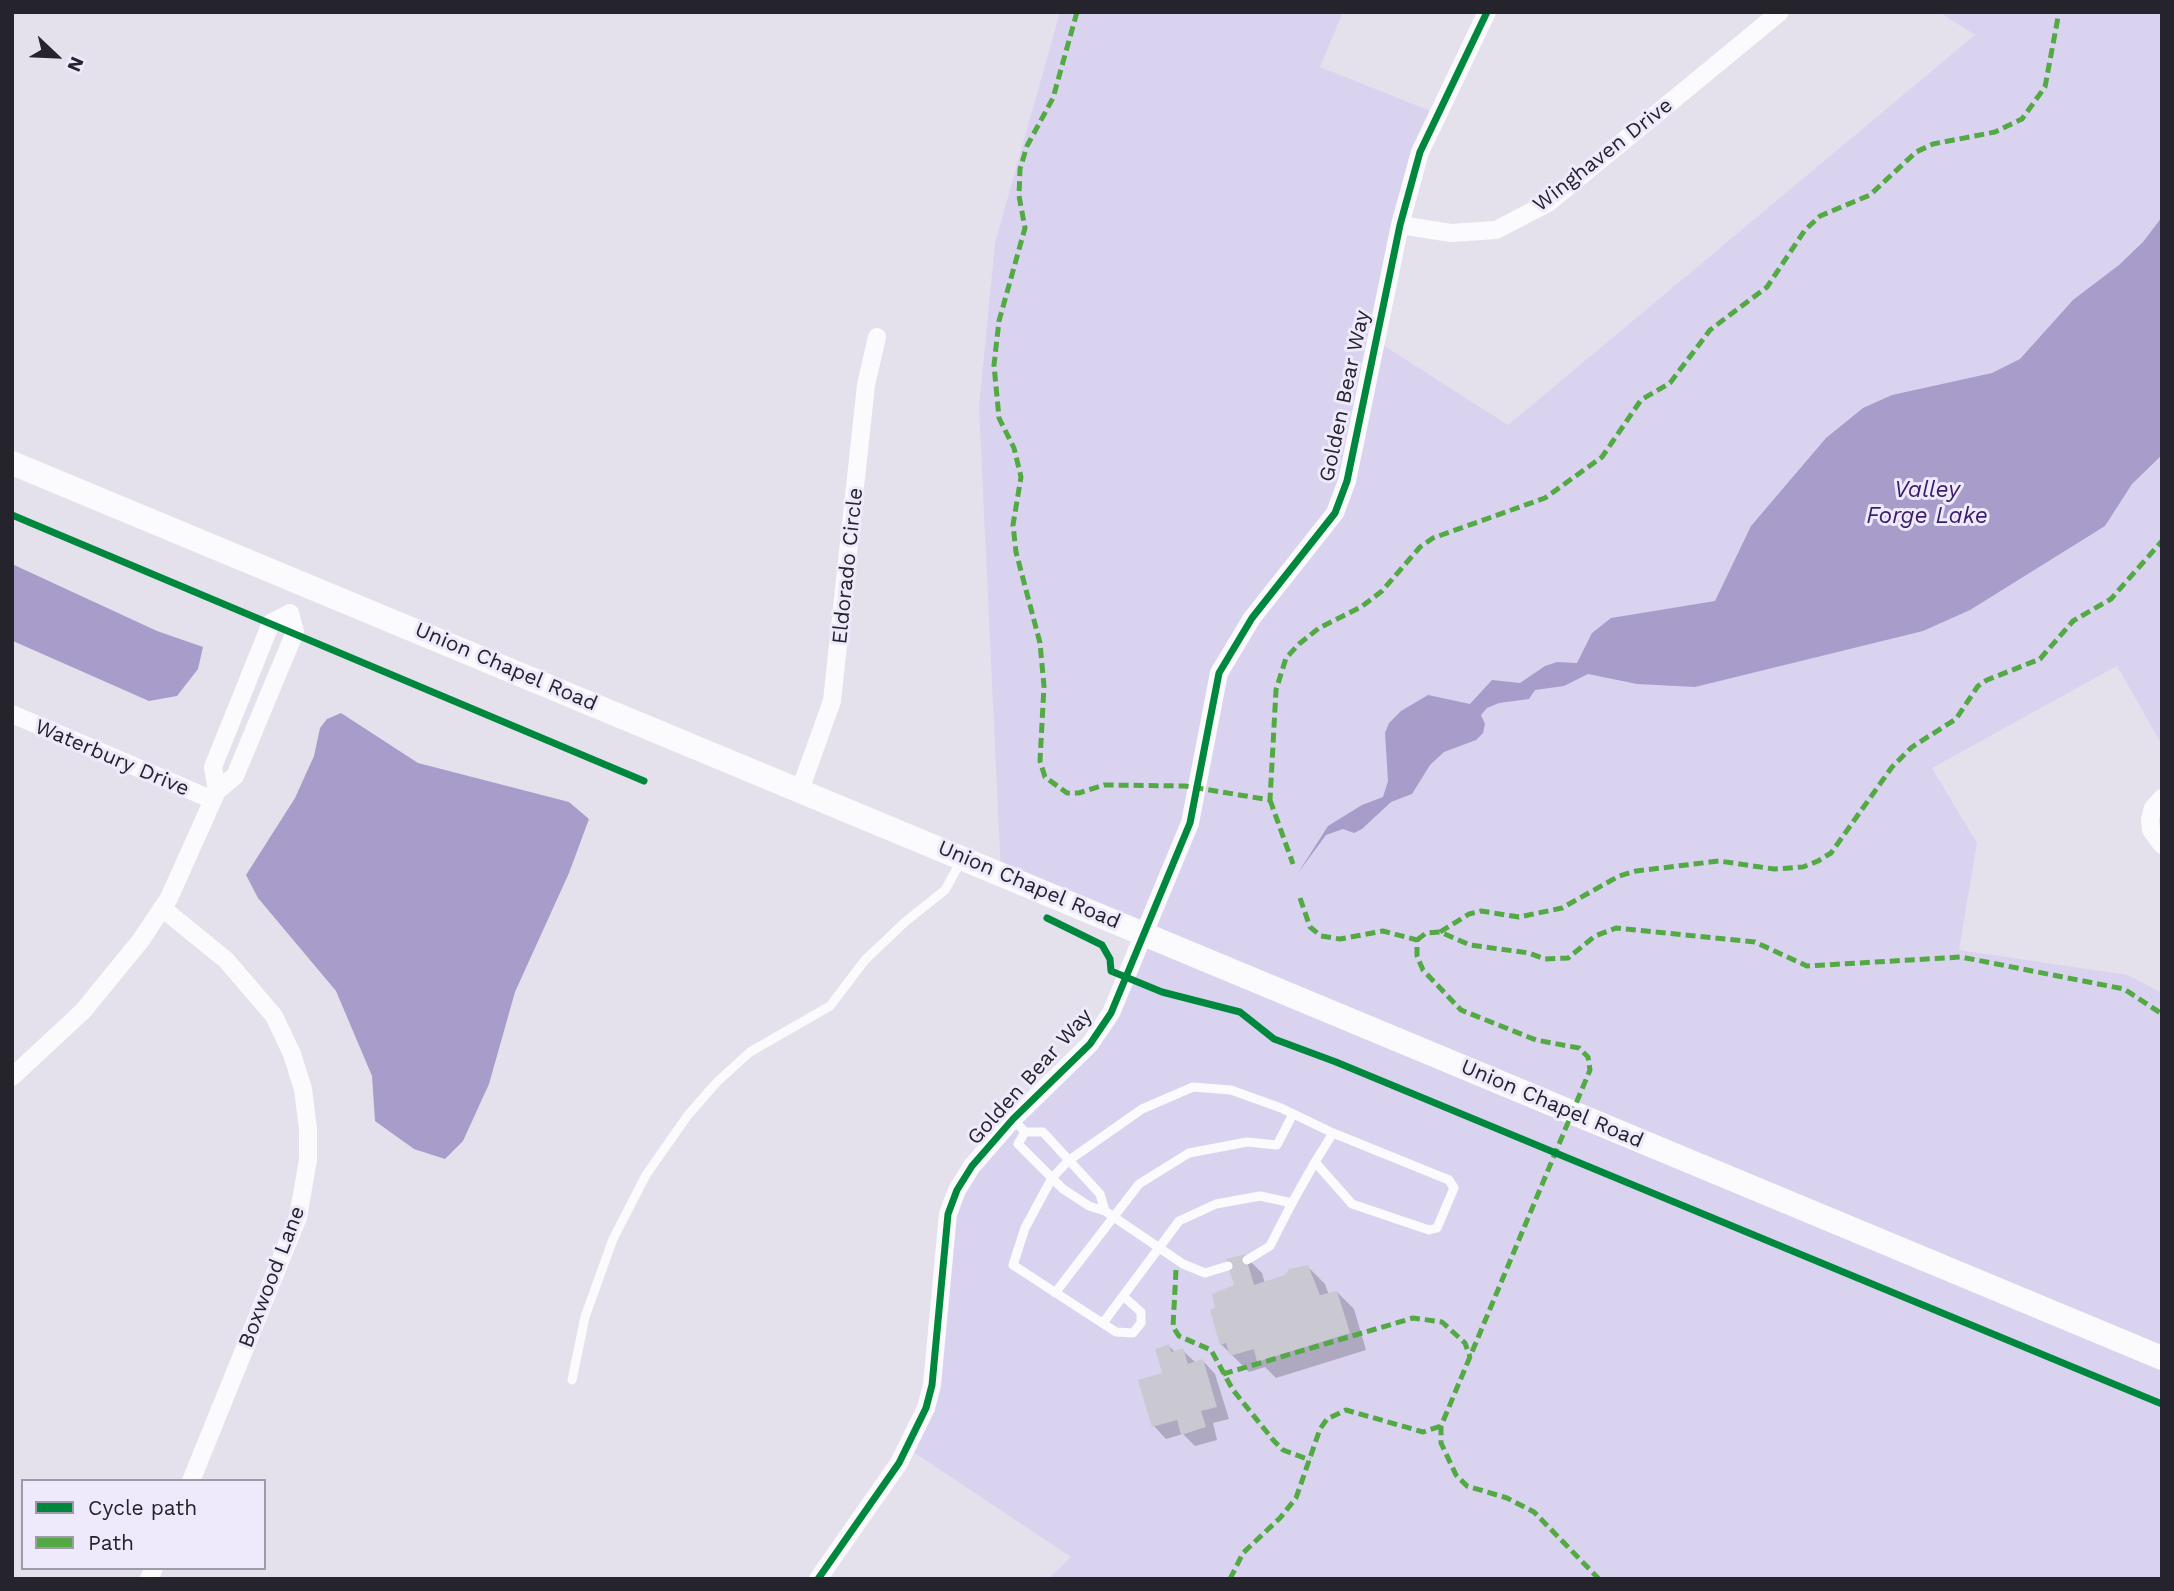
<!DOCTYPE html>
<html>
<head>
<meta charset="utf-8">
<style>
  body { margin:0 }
  #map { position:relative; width:2174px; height:1591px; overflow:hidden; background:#e4e1ed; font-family:"Work Sans",sans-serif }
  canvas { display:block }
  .frame { position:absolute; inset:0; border:14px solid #25232b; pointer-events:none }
  .legend { position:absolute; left:21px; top:1479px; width:245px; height:91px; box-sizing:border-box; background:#eeeafc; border:2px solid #9e9aa8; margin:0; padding:9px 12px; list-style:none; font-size:21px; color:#25232b }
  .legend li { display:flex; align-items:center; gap:14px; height:35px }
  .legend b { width:35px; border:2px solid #9e9aa8 }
  .north { position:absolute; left:21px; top:21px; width:70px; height:70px; -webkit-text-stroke:5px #eeeafc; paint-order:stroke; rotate:113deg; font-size:19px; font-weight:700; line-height:28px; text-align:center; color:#25232b }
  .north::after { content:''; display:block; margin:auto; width:24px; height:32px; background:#25232b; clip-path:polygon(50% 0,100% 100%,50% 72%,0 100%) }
</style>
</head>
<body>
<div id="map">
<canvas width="2174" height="1591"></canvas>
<div class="frame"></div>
<ul class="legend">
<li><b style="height:9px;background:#00873e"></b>Cycle path</li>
<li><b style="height:9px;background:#53aa44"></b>Path</li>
</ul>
<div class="north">N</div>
</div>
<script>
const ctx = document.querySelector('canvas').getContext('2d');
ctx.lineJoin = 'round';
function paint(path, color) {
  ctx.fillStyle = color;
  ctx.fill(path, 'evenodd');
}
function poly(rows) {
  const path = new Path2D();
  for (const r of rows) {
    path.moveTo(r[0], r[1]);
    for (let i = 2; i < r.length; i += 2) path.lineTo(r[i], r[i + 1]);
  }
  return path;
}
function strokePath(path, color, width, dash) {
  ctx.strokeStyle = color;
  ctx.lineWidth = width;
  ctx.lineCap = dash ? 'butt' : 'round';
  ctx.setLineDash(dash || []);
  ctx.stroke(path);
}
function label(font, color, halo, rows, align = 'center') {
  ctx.font = font + ' "Work Sans",sans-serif';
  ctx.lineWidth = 6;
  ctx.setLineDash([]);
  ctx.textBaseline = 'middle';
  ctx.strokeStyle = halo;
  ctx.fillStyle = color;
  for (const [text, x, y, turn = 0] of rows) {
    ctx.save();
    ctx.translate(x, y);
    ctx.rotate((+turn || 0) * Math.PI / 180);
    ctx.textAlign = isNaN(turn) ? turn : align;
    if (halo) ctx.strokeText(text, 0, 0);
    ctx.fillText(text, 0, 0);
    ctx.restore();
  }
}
paint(poly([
  [1060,12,1343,12,1320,67,1438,114,1375,340,1508,425,1975,35,1939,12,2162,12,2162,745,2117,666,1932,768,1977,843,1959,950,2128,975,2162,993,2162,1579,1048,1579,1071,1557,907,1448,917,1431,957,1190,1073,1063,1146,934,1001,874,979,407,995,243]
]), '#dad3f0');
paint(poly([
  [2162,217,2162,455,2132,484,2105,526,1970,610,1923,631,1695,687,1637,684,1588,674,1564,686,1535,690,1529,699,1499,703,1487,708,1481,715,1485,724,1483,733,1476,740,1444,752,1430,765,1412,794,1391,802,1362,829,1354,833,1343,829,1326,835,1298,873,1328,826,1362,805,1383,797,1388,781,1385,733,1389,723,1401,711,1428,695,1470,704,1492,680,1520,683,1545,666,1557,662,1577,663,1592,633,1611,618,1715,601,1751,526,1826,438,1863,408,1892,395,1992,373,2020,359,2073,300,2119,265,2143,242],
  [12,564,157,631,203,647,198,669,177,696,149,701,13,641],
  [341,713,418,763,569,802,589,819,569,873,515,992,489,1084,463,1141,445,1159,414,1149,375,1121,372,1076,336,991,258,898,246,875,295,798,314,756,320,728,327,719]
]), '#a89cca');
paint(poly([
  [1245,1256,1262,1273,1265,1283,1308,1267,1325,1284,1329,1295,1337,1292,1354,1309,1366,1350,1276,1378,1265,1367,1249,1372,1221,1344,1217,1309,1236,1286],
  [1169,1346,1175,1352,1182,1350,1196,1363,1203,1361,1215,1374,1229,1419,1213,1423,1217,1440,1195,1446,1183,1434,1166,1439,1154,1426]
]), '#0003');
paint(poly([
  [1245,1254,1254,1285,1285,1275,1289,1269,1308,1265,1320,1295,1337,1291,1350,1333,1257,1362,1254,1349,1230,1356,1226,1343,1220,1345,1210,1310,1215,1308,1212,1294,1234,1285,1226,1259],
  [1169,1344,1171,1352,1183,1348,1188,1364,1203,1359,1217,1407,1201,1411,1206,1427,1181,1435,1177,1420,1152,1427,1138,1380,1162,1373,1155,1349]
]), '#cac8d1');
strokePath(poly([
  [1013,1119,1025,1132,1043,1132,1100,1194,1105,1211],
  [1025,1132,1018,1144,1063,1189,1089,1206,1105,1211,1183,1264,1205,1273,1228,1266],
  [1292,1203,1260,1196,1216,1204,1179,1221,1123,1296,1141,1312,1141,1323,1133,1333,1116,1332,1013,1265,1025,1228,1052,1178,1068,1161,1142,1109,1193,1087,1231,1090,1281,1108,1333,1133],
  [1247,1260,1270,1246,1292,1203,1315,1162,1333,1133,1449,1180,1454,1188,1437,1228,1429,1230,1352,1204,1315,1162],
  [1055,1293,1139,1184,1189,1153,1247,1142,1277,1145,1293,1114],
  [1103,1323,1123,1296],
  [572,1380,585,1317,613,1239,646,1175,688,1115,717,1082,750,1052,830,1006,865,960,905,922,945,890,962,859]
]), '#fbfafc', 9);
strokePath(poly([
  [1400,225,1451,233,1496,230,1548,203,1780,12],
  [12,714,213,800],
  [800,790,832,701,866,385,877,337],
  [2162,798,2153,808,2150,819,2151,830,2162,845],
  [162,908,226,960,274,1016,292,1054,303,1089,308,1129,308,1160,298,1217,191,1481],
  [12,1077,83,1011,141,940,169,898,217,791,235,776,295,632,290,613,271,623,213,767,217,791],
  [149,1579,154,1568],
  [818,1579,899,1463,926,1408,932,1385,948,1214,957,1190,972,1166,1013,1119,1090,1044,1111,1013,1190,823,1219,673,1252,618,1335,513,1347,481,1400,225,1420,152,1487,12]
]), '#fbfafc', 18);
strokePath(poly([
  [12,463,2162,1358]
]), '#fbfafc', 24);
strokePath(poly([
  [1077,12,1053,98,1027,146,1020,169,1019,196,1025,228,999,321,994,365,999,418,1014,448,1021,477,1013,525,1016,552,1040,643,1044,686,1040,761,1045,777,1067,793,1079,793,1104,785,1185,786,1270,800,1276,690,1286,658,1299,644,1319,628,1361,607,1382,591,1420,547,1433,538,1545,498,1602,457,1641,400,1670,383,1710,330,1767,287,1805,230,1820,216,1870,195,1916,152,1933,144,1995,132,2022,119,2045,87,2059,12],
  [1270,800,1293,864],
  [1300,898,1310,927,1321,936,1340,939,1383,931,1417,940,1417,956,1423,970,1461,1010,1536,1040,1579,1048,1588,1057,1590,1070,1441,1426,1441,1443,1456,1475,1467,1486,1507,1498,1534,1512,1599,1579],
  [1440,932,1469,914,1481,911,1519,917,1562,908,1619,876,1636,871,1719,861,1774,869,1803,867,1818,861,1831,853,1892,767,1912,747,1956,719,1978,686,1987,680,2040,659,2073,621,2111,599,2162,541],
  [1417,940,1426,933,1440,932,1470,945,1529,953,1545,959,1568,958,1595,936,1616,928,1755,942,1807,966,1961,957,2124,989,2162,1014],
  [1176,1270,1173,1327,1179,1336,1211,1350,1233,1390,1274,1441,1283,1450,1310,1460],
  [1223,1374,1413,1318,1442,1322,1465,1343,1470,1357],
  [1230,1579,1243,1553,1280,1518,1296,1498,1320,1429,1327,1419,1346,1410,1423,1432,1441,1426]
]), '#53aa44', 5, [10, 5]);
strokePath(poly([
  [12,515,644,781],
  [1047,918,1102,945,1110,959,1111,971,1162,992,1240,1012,1274,1039,1336,1062,2162,1404],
  [818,1579,899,1463,926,1408,932,1385,948,1214,957,1190,972,1166,1013,1119,1090,1044,1111,1013,1190,823,1219,673,1252,618,1335,513,1347,481,1400,225,1420,152,1487,12]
]), '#00873e', 7);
label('21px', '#25232b', '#eeeafc', [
  ["Winghaven Drive",1603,155,-38],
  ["Golden Bear Way",1345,396,-78],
  ["Eldorado Circle",848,566,-84],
  ["Union Chapel Road",506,667,23],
  ["Waterbury Drive",112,758,23],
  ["Union Chapel Road",1029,885,23],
  ["Golden Bear Way",1030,1077,-48],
  ["Union Chapel Road",1552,1104,23],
  ["Boxwood Lane",272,1277,-69]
]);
label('italic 23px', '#3a1d66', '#eeeafc', [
  ["Valley",1927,490],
  ["Forge Lake",1927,516]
]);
</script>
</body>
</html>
